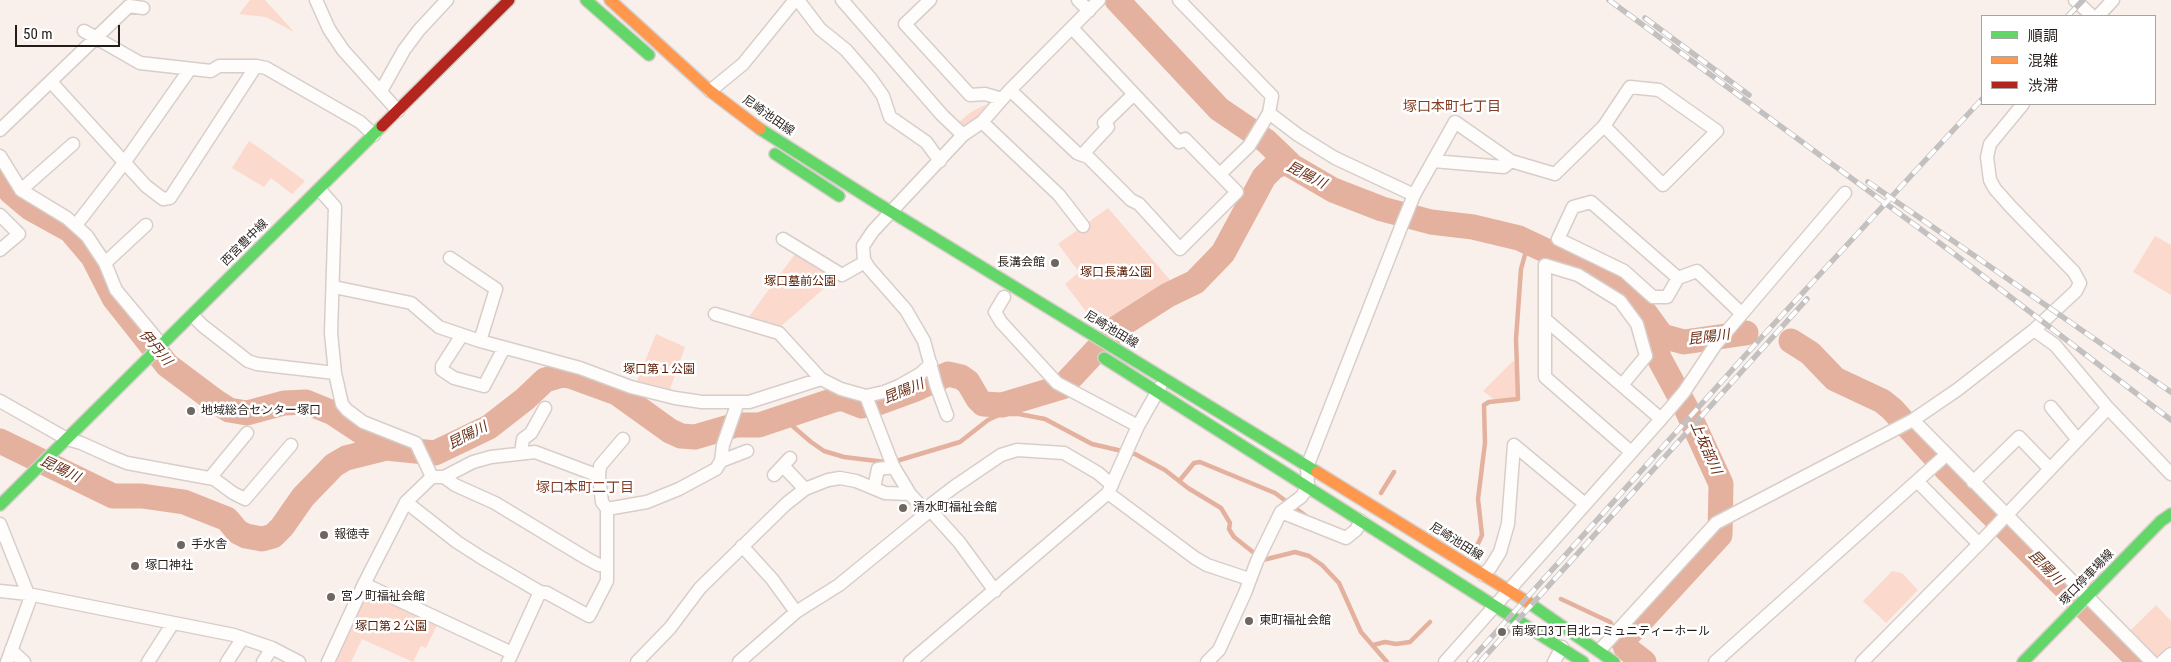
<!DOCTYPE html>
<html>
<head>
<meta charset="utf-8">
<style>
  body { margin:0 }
  #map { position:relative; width:2171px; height:662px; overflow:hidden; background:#f9f0ec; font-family:"Roboto Condensed","Noto Sans JP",sans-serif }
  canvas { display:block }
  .legend { position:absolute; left:1981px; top:15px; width:175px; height:90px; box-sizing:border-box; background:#fff; border:1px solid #a8a4a3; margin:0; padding:6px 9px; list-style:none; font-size:15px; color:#251c18 }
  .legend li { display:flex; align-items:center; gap:10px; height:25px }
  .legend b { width:25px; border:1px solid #a8a4a3 }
  .scale { position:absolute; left:15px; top:25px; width:105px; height:22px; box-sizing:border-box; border:2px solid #251c18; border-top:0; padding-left:6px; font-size:15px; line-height:18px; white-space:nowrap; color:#251c18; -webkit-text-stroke:4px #fff; paint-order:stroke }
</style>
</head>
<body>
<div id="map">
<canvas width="2171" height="662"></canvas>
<ul class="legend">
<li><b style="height:6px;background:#63d668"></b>順調</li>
<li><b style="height:6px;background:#ff974d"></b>混雑</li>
<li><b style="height:6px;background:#b3261e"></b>渋滞</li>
</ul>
<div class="scale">50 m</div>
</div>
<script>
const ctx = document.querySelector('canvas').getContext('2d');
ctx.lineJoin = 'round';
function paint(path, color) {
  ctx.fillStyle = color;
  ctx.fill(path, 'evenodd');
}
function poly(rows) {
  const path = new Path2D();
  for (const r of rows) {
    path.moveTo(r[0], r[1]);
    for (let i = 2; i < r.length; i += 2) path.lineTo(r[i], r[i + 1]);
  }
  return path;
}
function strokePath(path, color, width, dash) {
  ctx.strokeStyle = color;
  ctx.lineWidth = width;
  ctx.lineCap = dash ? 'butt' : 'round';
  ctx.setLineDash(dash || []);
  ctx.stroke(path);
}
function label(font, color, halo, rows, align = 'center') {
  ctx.font = font + ' "Roboto Condensed","Noto Sans JP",sans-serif';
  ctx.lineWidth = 5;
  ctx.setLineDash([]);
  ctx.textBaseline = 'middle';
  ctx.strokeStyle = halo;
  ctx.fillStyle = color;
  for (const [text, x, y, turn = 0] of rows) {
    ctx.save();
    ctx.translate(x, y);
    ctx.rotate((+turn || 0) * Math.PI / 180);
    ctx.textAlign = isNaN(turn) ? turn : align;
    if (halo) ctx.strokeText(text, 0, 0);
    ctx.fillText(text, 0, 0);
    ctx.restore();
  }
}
paint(poly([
  [250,0,265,0,294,32,266,17,239,14],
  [987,104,972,123,964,127,959,122,971,112],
  [249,141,261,149,305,181,292,194,271,178,264,187,232,168],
  [1108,208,1171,281,1110,323,1087,313,1065,284,1079,272,1058,244],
  [2155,236,2171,245,2171,295,2133,272],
  [795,254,836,278,780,327,748,318],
  [656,334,685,347,670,389,637,381],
  [1513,361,1516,364,1517,398,1495,400,1483,391],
  [1892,571,1902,573,1918,590,1886,623,1863,601],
  [368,591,438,623,426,648,421,646,413,662,362,639,351,662,336,662],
  [2156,605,2171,621,2171,649,2162,658,2154,658,2129,632]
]), '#fbd9cc');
strokePath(poly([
  [782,417,811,442,824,451,844,457,885,462],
  [893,462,960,442,988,420,1001,414,1019,414,1045,419,1092,444,1135,454,1165,470,1188,488,1221,508,1230,523,1229,529,1234,537,1263,560,1295,552,1309,556,1322,565,1339,583,1361,632,1387,662],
  [1180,480,1194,463,1200,462,1275,493,1306,516],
  [1381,493,1394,472],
  [1476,548,1482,535,1478,499,1485,443,1484,405,1489,402,1518,399,1516,339,1521,269,1526,251],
  [1561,599,1610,622,1613,627,1626,637],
  [1373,645,1385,642,1396,644,1410,642,1430,622]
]), '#e3b19e', 4.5);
strokePath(poly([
  [1117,0,1219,109,1266,141,1290,164],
  [0,174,11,192,30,208,70,230,93,257,114,298,167,365,215,401,229,410,247,413,284,403,306,402,333,413,386,448],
  [1791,341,1810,353,1835,379,1882,401,1892,409,1948,471,2140,662],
  [0,441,113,496,142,496,184,502,227,519,238,532,246,536,262,539,273,536,282,527,303,497,334,465,346,458,386,448,435,453,489,427,525,399,545,380,562,375,570,376,617,393,670,431,681,436,695,437,736,425,759,425,837,399,844,399,862,406,875,404,916,389,948,374,961,377,968,382,978,399,983,404,1002,405,1062,387,1118,327,1168,295,1195,282,1223,253,1264,177,1274,167,1285,162,1333,190,1382,209,1431,222,1473,227,1519,238,1587,270,1609,277,1638,303,1662,336,1684,342,1746,333],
  [1644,662,1626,648,1624,643,1626,637,1720,535,1721,484,1686,408,1659,358,1649,320]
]), '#e3b19e', 25);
const street = poly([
  [316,0,329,29,343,50,398,111],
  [798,0,820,29,846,50,871,79,883,96,890,117,926,142,940,161],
  [842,0,942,115,963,135],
  [930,0,905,24,970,95,985,94,1002,99],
  [1078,0,1089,11],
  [1179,0,1272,96,1269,113,1249,146,1220,174],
  [2075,0,2092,16],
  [2098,16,2113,0],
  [84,31,140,63,211,71,219,66,256,66,266,68,360,122,374,135],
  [51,82,146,186,163,199,170,198,256,66],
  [1010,90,1077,153,1088,157,1131,200,1139,204,1180,249,1237,192,1185,139,1179,142,1072,28],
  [381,91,404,50,419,30,447,0],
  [710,91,743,64,795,0],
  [1269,113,1298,135,1335,158,1414,195],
  [982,122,1059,195,1083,226],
  [0,130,129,6,143,8],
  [1082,155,1108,127,1104,123,1134,94],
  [0,156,21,190,67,218,87,236,105,263,116,290,162,345],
  [1433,161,1504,167,1511,161],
  [319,189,335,207,331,333,335,373,342,404,347,410,363,422,416,443,432,477,406,502,364,584,328,662],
  [21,190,73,144],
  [0,215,19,234,0,250],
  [76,225,124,163,190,69],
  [783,239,842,275,865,262],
  [450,258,496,289,480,341],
  [105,263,146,225],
  [1678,278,1591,202,1573,207,1558,239,1624,271,1653,297,1667,297,1678,278,1697,271,1741,313],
  [334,287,411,303,439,327,480,341,580,368,631,387,675,398,702,402,749,402,821,379],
  [1004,297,995,312,1001,322,1057,383,1138,426],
  [715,314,779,333,821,379,841,389,866,396,884,392,899,386,920,374,931,364],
  [192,315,203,326,248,361,257,364,335,373],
  [1546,320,1661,419],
  [2034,330,2055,345,2108,408,2171,474],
  [462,335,442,366,442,370,454,378,484,386,504,348],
  [1622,385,1646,356,1637,324,1620,301,1578,275,1545,265,1545,377,1631,452],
  [866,396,893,466,910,494,927,513,932,512,959,542,995,591],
  [0,401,67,439,81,443,112,457,127,463,214,479,233,493,245,499,291,445],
  [2051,407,2078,440],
  [947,415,936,385,924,341,906,310,869,268,864,260,863,246,873,231,963,135,982,122,1010,90,1099,0],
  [1913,420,2152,662],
  [521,453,523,439,531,433,545,408],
  [721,461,747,451],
  [783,466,805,489],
  [774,475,790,458],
  [599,476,600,466,623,439],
  [444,477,455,485,495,503,586,558,599,565,607,565],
  [210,478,247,433],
  [1917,481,1979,544],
  [1973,482,2019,437,2050,469],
  [874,488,878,469,894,467],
  [1108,493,1195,558,1207,565,1249,579],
  [406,502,457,542,482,558,540,592,547,593,589,616,607,581,607,509,602,502,599,476,535,452,491,457,473,462,444,477,432,477],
  [607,509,647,502,679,489,716,469,721,461,723,445,738,402],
  [924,510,954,487,1001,455,1017,450,1064,453,1098,473,1112,485],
  [1281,512,1346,538,1356,530,1361,521],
  [0,524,28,594,29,602,7,662],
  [742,546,772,579,796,612],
  [1483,575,1490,568,1500,552,1508,524,1514,445,1585,504],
  [364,584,512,653],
  [0,591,28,594,234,635,272,648,299,662],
  [11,650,24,662],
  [1599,651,1716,523,1913,420,1957,390,2034,330,2076,291,2080,283,2074,272,2011,207,1995,189,1990,180,1987,157,1990,144,2023,104],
  [148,662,173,623],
  [227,662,242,639],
  [263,662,272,648],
  [508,662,540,592],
  [637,662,670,628,700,588,786,504,805,489,828,480,840,478,856,481,885,493,910,494],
  [739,662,796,612,839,585,927,513],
  [910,662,1108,493,1138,426,1160,387],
  [1207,662,1219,650,1245,593,1257,561,1281,512,1301,497,1308,487,1307,467,1403,222,1414,195,1455,122,1511,161,1555,174,1604,126,1630,87,1659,90,1717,131,1663,185,1604,126],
  [1445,662,1661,419,1684,392,1716,344,1845,193],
  [1554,662,1562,647],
  [1715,662,1946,455],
  [1862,662,1979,544,2108,408],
  [2162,662,2171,654]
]);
const fast = poly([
  [586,0,649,55],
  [760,129,872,200,1317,472],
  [775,154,839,196],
  [1104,358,1583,662],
  [0,505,382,126],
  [1529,603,1614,662],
  [2023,662,2161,521,2171,514]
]);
const slow = poly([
  [610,0,710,91,760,129],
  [1317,472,1529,603]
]);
const jam = poly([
  [382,126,509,0]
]);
strokePath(street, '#d7ceca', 15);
strokePath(fast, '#d7ceca', 14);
strokePath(slow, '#d7ceca', 14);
strokePath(jam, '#d7ceca', 14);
strokePath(street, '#fefdfc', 12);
strokePath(fast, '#63d668', 11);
strokePath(slow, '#ff974d', 11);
strokePath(jam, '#b3261e', 11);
const rail = poly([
  [1609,0,1953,253,2171,420],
  [2068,16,2083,0],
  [1645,18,1749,95],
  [1868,182,2171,392],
  [1469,662,1760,339,1982,99],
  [1480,662,1807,299]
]);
strokePath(rail, '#c3c0bf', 5.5);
strokePath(rail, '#fff', 4, [11]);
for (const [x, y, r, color] of [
  [1055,263,5,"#6f6662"],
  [191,411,5,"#6f6662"],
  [903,508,5,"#6f6662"],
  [324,535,5,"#6f6662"],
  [181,545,5,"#6f6662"],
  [135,566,5,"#6f6662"],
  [331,597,5,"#6f6662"],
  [1249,621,5,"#6f6662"],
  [1502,632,5,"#6f6662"]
]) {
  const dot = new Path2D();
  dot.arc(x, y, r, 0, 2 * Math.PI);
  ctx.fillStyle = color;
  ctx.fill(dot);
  strokePath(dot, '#fff', 2);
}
label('12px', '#251c18', '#fff', [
  ["尼崎池田線",768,116,35],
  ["西宮豊中線",245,243,-45],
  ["尼崎池田線",1111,330,31],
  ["尼崎池田線",1456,542,32],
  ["塚口停車場線",2087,578,-46]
]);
label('12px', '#251c18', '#fff', [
  ["長溝会館",1045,263,"right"],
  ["地域総合センター塚口",201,411],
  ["清水町福祉会館",913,508],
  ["報徳寺",334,535],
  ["手水舎",191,545],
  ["塚口神社",145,566],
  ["宮ノ町福祉会館",341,597],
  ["東町福祉会館",1259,621],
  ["南塚口3丁目北コミュニティーホール",1512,632]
], 'left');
label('12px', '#561a00', '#fff', [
  ["塚口長溝公園",1116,273],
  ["塚口墓前公園",800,282],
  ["塚口第１公園",659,370],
  ["塚口第２公園",391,627]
]);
label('14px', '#813e24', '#fff', [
  ["塚口本町七丁目",1452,107],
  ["塚口本町二丁目",585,488]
]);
label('italic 14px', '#6a2d14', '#fff', [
  ["昆陽川",1306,176,27],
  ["昆陽川",1709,338,-7],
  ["伊丹川",155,348,50],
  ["昆陽川",904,392,-22],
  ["昆陽川",468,436,-27],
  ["上坂部川",1705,448,66],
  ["昆陽川",60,470,26],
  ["昆陽川",2045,568,45]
]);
</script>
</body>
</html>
